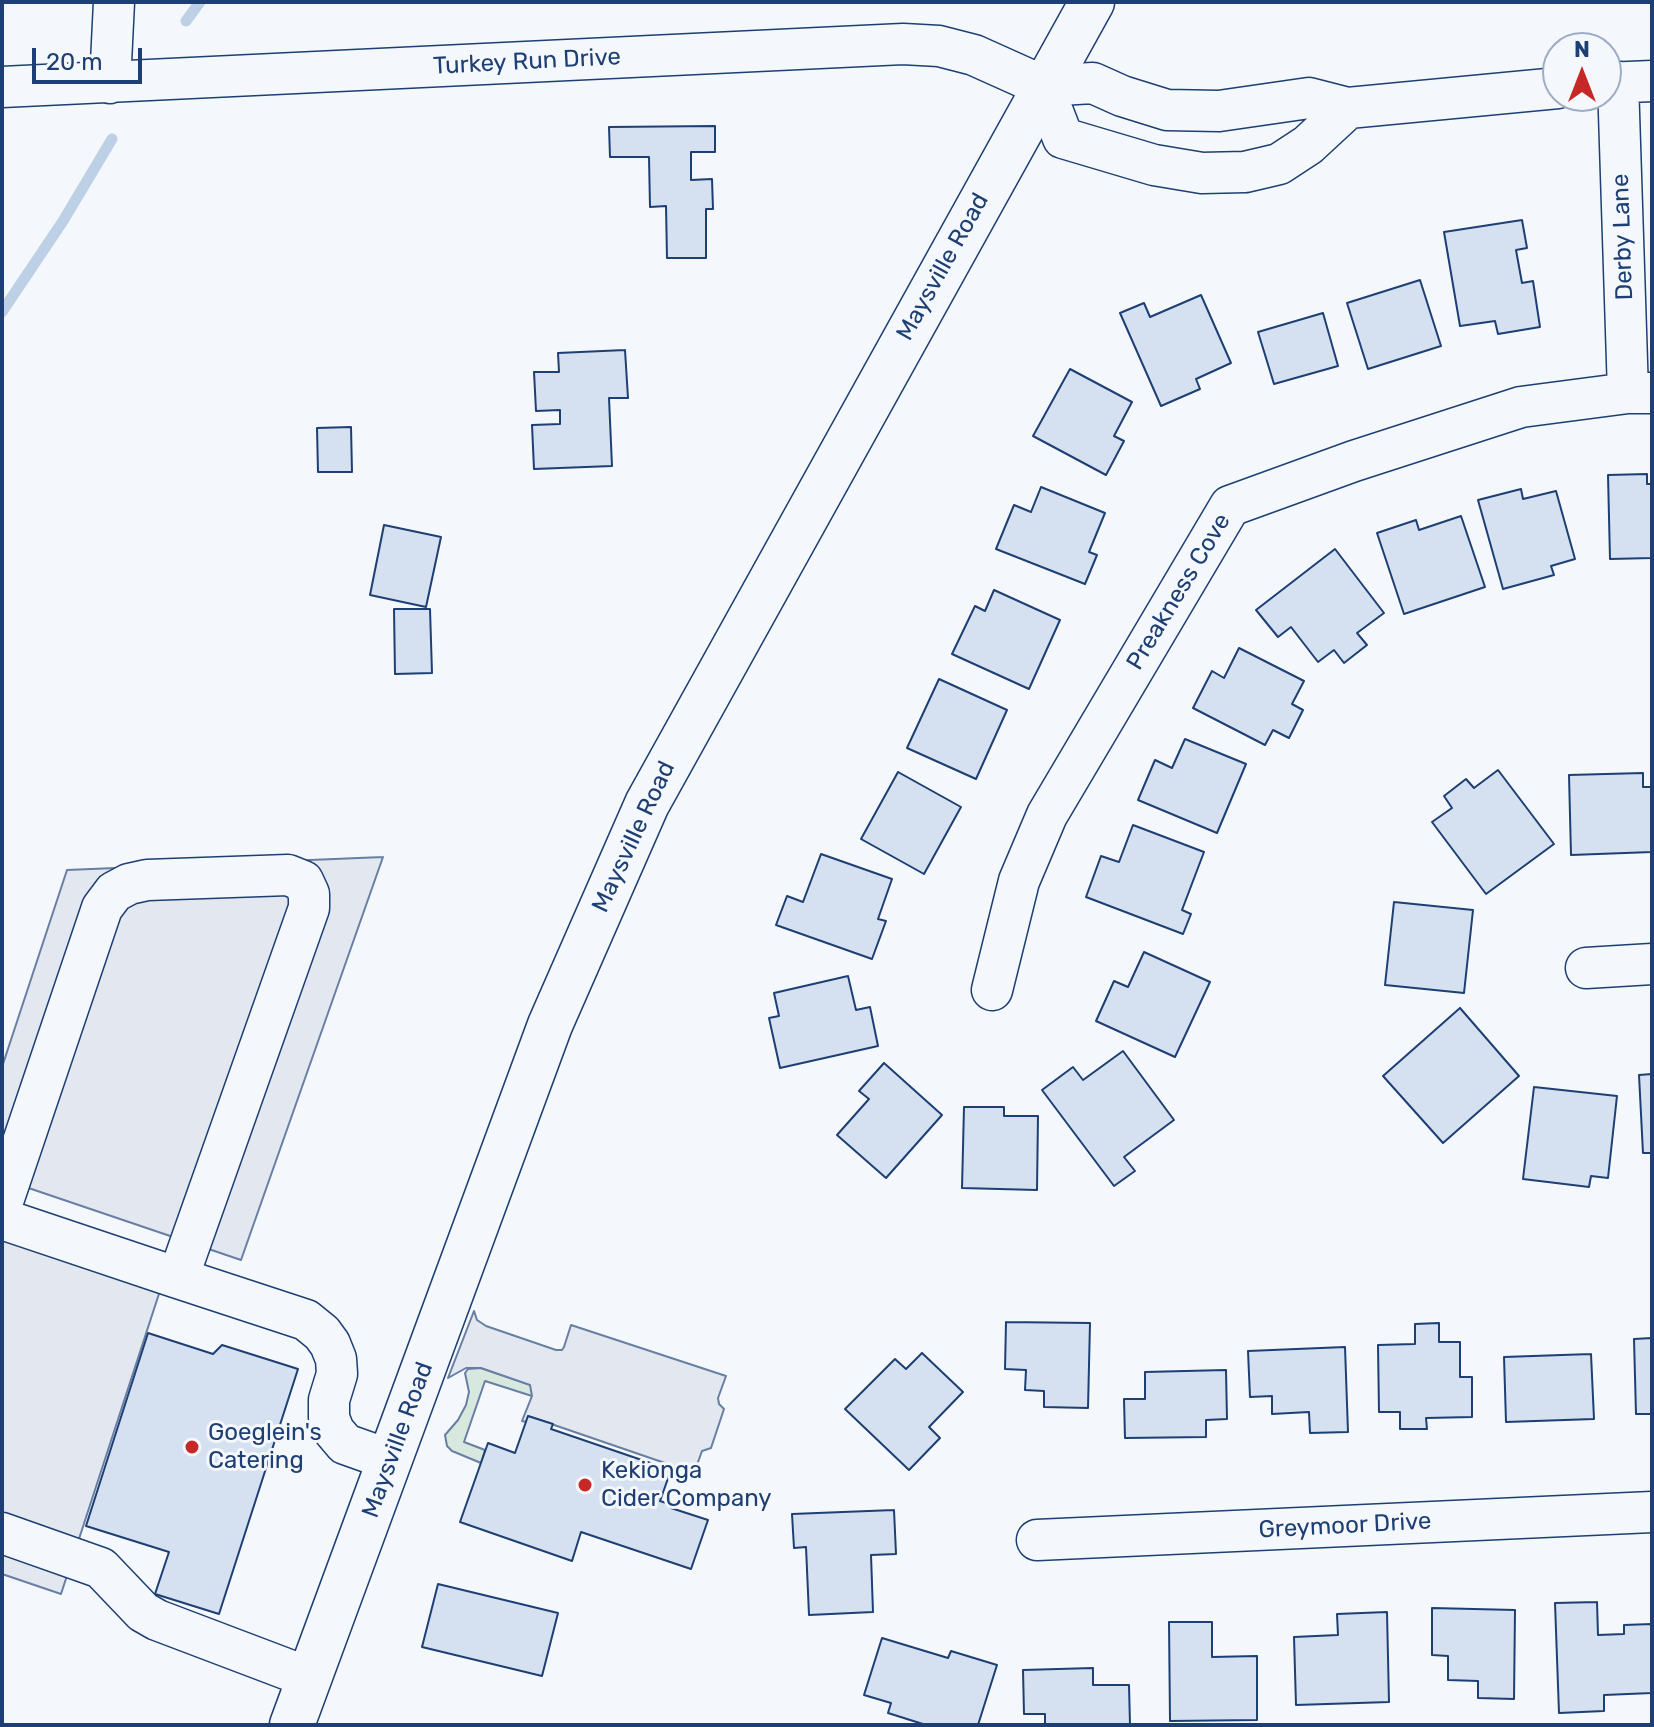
<!DOCTYPE html>
<html>
<head>
<meta charset="utf-8">
<style>
  body { margin:0 }
  #map { position:relative; width:1654px; height:1727px; overflow:hidden; background:#f4f7fb; font-family:Rubik,sans-serif }
  canvas { display:block }
  .frame { position:absolute; inset:0; border:4px solid #1d3f73; pointer-events:none }
  .north { position:absolute; left:1542px; top:32px; width:80px; height:80px; box-sizing:border-box; background:#f4f7fb; border:2px solid #9eadc5; border-radius:50%; rotate:0deg; font-size:22px; font-weight:700; line-height:32px; text-align:center; color:#1d3f73 }
  .north::after { content:''; display:block; margin:auto; width:28px; height:36px; background:#c62828; clip-path:polygon(50% 0,100% 100%,50% 72%,0 100%) }
  .scale { position:absolute; left:32px; top:48px; width:110px; height:36px; box-sizing:border-box; border:4px solid #1d3f73; border-top:0; padding-left:10px; font-size:24px; line-height:28px; white-space:nowrap; color:#1d3f73; -webkit-text-stroke:6px #f4f7fb; paint-order:stroke }
</style>
</head>
<body>
<div id="map">
<canvas width="1654" height="1727"></canvas>
<div class="frame"></div>
<div class="north">N</div>
<div class="scale">20 m</div>
</div>
<script>
const ctx = document.querySelector('canvas').getContext('2d');
ctx.lineJoin = 'round';
function paint(path, color) {
  ctx.fillStyle = color;
  ctx.fill(path, 'evenodd');
}
function poly(rows) {
  const path = new Path2D();
  for (const r of rows) {
    path.moveTo(r[0], r[1]);
    for (let i = 2; i < r.length; i += 2) path.lineTo(r[i], r[i + 1]);
  }
  return path;
}
function strokePath(path, color, width, dash) {
  ctx.strokeStyle = color;
  ctx.lineWidth = width;
  ctx.lineCap = dash ? 'butt' : 'round';
  ctx.setLineDash(dash || []);
  ctx.stroke(path);
}
function label(font, color, halo, rows, align = 'center') {
  ctx.font = font + ' Rubik,sans-serif';
  ctx.lineWidth = 6;
  ctx.setLineDash([]);
  ctx.textBaseline = 'middle';
  ctx.strokeStyle = halo;
  ctx.fillStyle = color;
  for (const [text, x, y, turn = 0] of rows) {
    ctx.save();
    ctx.translate(x, y);
    ctx.rotate((+turn || 0) * Math.PI / 180);
    ctx.textAlign = isNaN(turn) ? turn : align;
    if (halo) ctx.strokeText(text, 0, 0);
    ctx.fillText(text, 0, 0);
    ctx.restore();
  }
}
const green = poly([
  [481,1368,531,1385,532,1389,532,1396,485,1381,464,1442,485,1450,481,1463,452,1451,447,1446,445,1435,458,1420,466,1405,469,1392,465,1373,468,1369,481,1368]
]);
paint(green, '#d7e8df');
strokePath(green, '#687fa3', 2);
const parking = poly([
  [383,857,241,1260,2,1179,2,1067,67,870,383,857],
  [2,1198,171,1257,61,1594,2,1574,2,1198],
  [474,1311,477,1320,486,1326,556,1350,562,1350,564,1347,571,1325,726,1376,718,1398,719,1404,724,1409,711,1448,702,1451,694,1473,528,1416,526,1422,522,1421,532,1396,530,1385,481,1368,466,1368,448,1378,474,1311]
]);
paint(parking, '#e3e8f0');
strokePath(parking, '#687fa3', 2);
strokePath(poly([
  [186,21,200,2],
  [2,312,63,221,112,139]
]), '#bed0e5', 11);
const building = poly([
  [715,126,715,152,691,152,691,180,712,179,713,209,706,209,706,258,667,258,666,206,650,207,649,157,610,157,609,127,715,126],
  [1522,220,1527,248,1516,250,1522,283,1533,281,1540,327,1498,334,1495,321,1460,326,1444,232,1522,220],
  [1420,280,1441,346,1368,369,1347,303,1420,280],
  [1201,295,1231,363,1196,379,1200,389,1161,406,1120,313,1144,303,1150,317,1201,295],
  [1323,313,1338,366,1274,384,1258,332,1323,313],
  [625,350,628,398,609,398,612,466,534,469,532,425,560,424,560,410,536,411,534,372,559,372,558,353,625,350],
  [1070,369,1132,402,1114,436,1124,441,1106,475,1033,436,1070,369],
  [351,427,352,472,318,472,317,428,351,427],
  [1647,474,1647,484,1652,484,1652,558,1610,559,1608,475,1647,474],
  [1041,487,1105,513,1089,552,1097,555,1085,584,996,549,1014,505,1031,512,1041,487],
  [1521,489,1523,499,1556,491,1575,559,1551,566,1554,575,1503,589,1478,500,1521,489],
  [1461,516,1485,587,1404,614,1377,533,1416,520,1419,530,1461,516],
  [384,525,441,537,426,607,370,595,384,525],
  [1335,549,1384,613,1357,633,1367,645,1344,663,1334,650,1318,662,1291,627,1278,637,1256,610,1335,549],
  [994,590,1060,620,1029,689,952,654,975,606,985,611,994,590],
  [394,609,430,609,432,673,395,674,394,609],
  [1239,648,1304,681,1292,704,1303,710,1289,738,1273,730,1265,745,1193,708,1212,671,1224,678,1239,648],
  [939,679,1007,710,976,779,907,748,939,679],
  [1185,739,1246,764,1217,833,1138,800,1155,760,1172,768,1185,739],
  [1498,770,1554,844,1486,894,1432,822,1452,808,1444,796,1466,779,1474,788,1498,770],
  [898,772,961,807,924,874,861,839,898,772],
  [1643,773,1643,787,1652,787,1652,852,1571,855,1569,775,1643,773],
  [1133,825,1204,852,1182,910,1191,914,1183,934,1086,897,1101,856,1119,862,1133,825],
  [821,854,892,879,878,919,886,921,872,959,776,925,787,896,803,902,821,854],
  [1394,902,1473,910,1464,993,1385,985,1394,902],
  [1144,952,1210,982,1175,1057,1096,1021,1114,981,1128,987,1144,952],
  [848,976,856,1010,870,1007,878,1046,780,1068,769,1018,779,1016,774,993,848,976],
  [1460,1008,1519,1076,1443,1143,1383,1076,1460,1008],
  [1123,1051,1174,1120,1124,1157,1135,1171,1114,1186,1042,1090,1073,1067,1083,1080,1123,1051],
  [884,1063,942,1115,886,1178,837,1135,869,1099,859,1091,884,1063],
  [1652,1074,1652,1153,1643,1153,1639,1075,1652,1074],
  [1534,1087,1617,1096,1608,1178,1591,1176,1589,1187,1523,1179,1534,1087],
  [964,1107,1004,1107,1004,1116,1038,1116,1037,1190,962,1188,964,1107],
  [1006,1322,1090,1323,1088,1408,1044,1407,1044,1391,1025,1390,1026,1370,1005,1369,1006,1322],
  [1439,1323,1439,1342,1460,1342,1460,1377,1472,1377,1472,1417,1426,1418,1427,1429,1400,1429,1400,1412,1379,1412,1378,1345,1415,1344,1415,1324,1439,1323],
  [148,1333,213,1354,222,1345,298,1369,219,1614,155,1594,169,1552,86,1526,148,1333],
  [1652,1338,1652,1414,1636,1414,1634,1339,1652,1338],
  [1345,1347,1348,1432,1310,1433,1309,1412,1272,1414,1272,1396,1250,1397,1248,1351,1345,1347],
  [922,1353,963,1392,929,1427,940,1438,909,1470,845,1409,895,1359,906,1369,922,1353],
  [1591,1354,1594,1419,1506,1422,1504,1357,1591,1354],
  [1226,1370,1227,1419,1206,1420,1206,1437,1125,1438,1124,1399,1145,1399,1145,1372,1226,1370],
  [528,1416,553,1424,551,1429,671,1470,660,1501,672,1505,671,1508,708,1520,691,1569,581,1532,572,1561,460,1522,488,1443,515,1453,528,1416],
  [894,1510,896,1554,871,1555,873,1612,809,1615,806,1547,794,1548,792,1514,894,1510],
  [438,1584,558,1613,542,1676,422,1647,438,1584],
  [1597,1602,1598,1635,1624,1634,1624,1625,1652,1624,1652,1693,1604,1695,1604,1711,1559,1713,1555,1603,1597,1602],
  [1432,1608,1515,1610,1514,1699,1478,1698,1478,1681,1448,1680,1448,1656,1432,1655,1432,1608],
  [1387,1612,1389,1702,1296,1705,1294,1637,1338,1635,1337,1614,1387,1612],
  [1169,1622,1212,1622,1212,1657,1257,1656,1257,1720,1170,1721,1169,1622],
  [882,1638,948,1658,951,1651,997,1665,978,1725,926,1725,888,1713,891,1703,864,1695,882,1638],
  [1093,1668,1093,1685,1129,1685,1130,1725,1045,1725,1045,1714,1024,1714,1023,1670,1093,1668]
]);
paint(building, '#d5e0f0');
strokePath(building, '#1d3f73', 2);
const minor = poly([
  [1618,82,1628,393],
  [110,83,114,2],
  [1606,83,1652,81],
  [1043,86,1063,138,1154,165,1202,173,1245,172,1279,164,1308,145,1348,108],
  [2,87,903,44,939,46,974,55,1043,86,1093,83,1122,96,1167,110,1219,111,1309,98,1348,108,1558,88],
  [1586,968,1652,964],
  [992,990,1019,881,1047,815,1230,506,1354,461,1521,407,1628,393,1652,393],
  [2,1204,102,908,114,892,129,884,147,880,288,875,303,881,309,894,309,908,178,1278,306,1320,322,1333,330,1344,336,1359,337,1374,329,1400,329,1418,334,1431,345,1444,390,1460],
  [2,1219,178,1278],
  [2,1533,101,1568,143,1612,157,1620,310,1678],
  [1037,1540,1652,1512]
]);
const major = poly([
  [292,1725,550,1025,647,804,1092,2]
]);
strokePath(minor, '#1d3f73', 43);
strokePath(major, '#1d3f73', 47);
strokePath(minor, '#f4f7fb', 40);
strokePath(major, '#f4f7fb', 44);
for (const [x, y, r, color] of [
  [192,1447,8,"#c62828"],
  [585,1485,8,"#c62828"]
]) {
  const dot = new Path2D();
  dot.arc(x, y, r, 0, 2 * Math.PI);
  ctx.fillStyle = color;
  ctx.fill(dot);
  strokePath(dot, '#f4f7fb', 3);
}
label('24px', '#1d3f73', '#f4f7fb', [
  ["Turkey Run Drive",527,62,-3],
  ["Derby Lane",1623,237,-92],
  ["Maysville Road",943,267,-61],
  ["Preakness Cove",1179,592,-59],
  ["Maysville Road",634,837,-65],
  ["Maysville Road",398,1440,-70],
  ["Greymoor Drive",1345,1526,-3]
]);
label('24px', '#1d3f73', '#f4f7fb', [
  ["Goeglein's",208,1433],
  ["Catering",208,1461],
  ["Kekionga",601,1471],
  ["Cider Company",601,1499]
], 'left');
</script>
</body>
</html>
